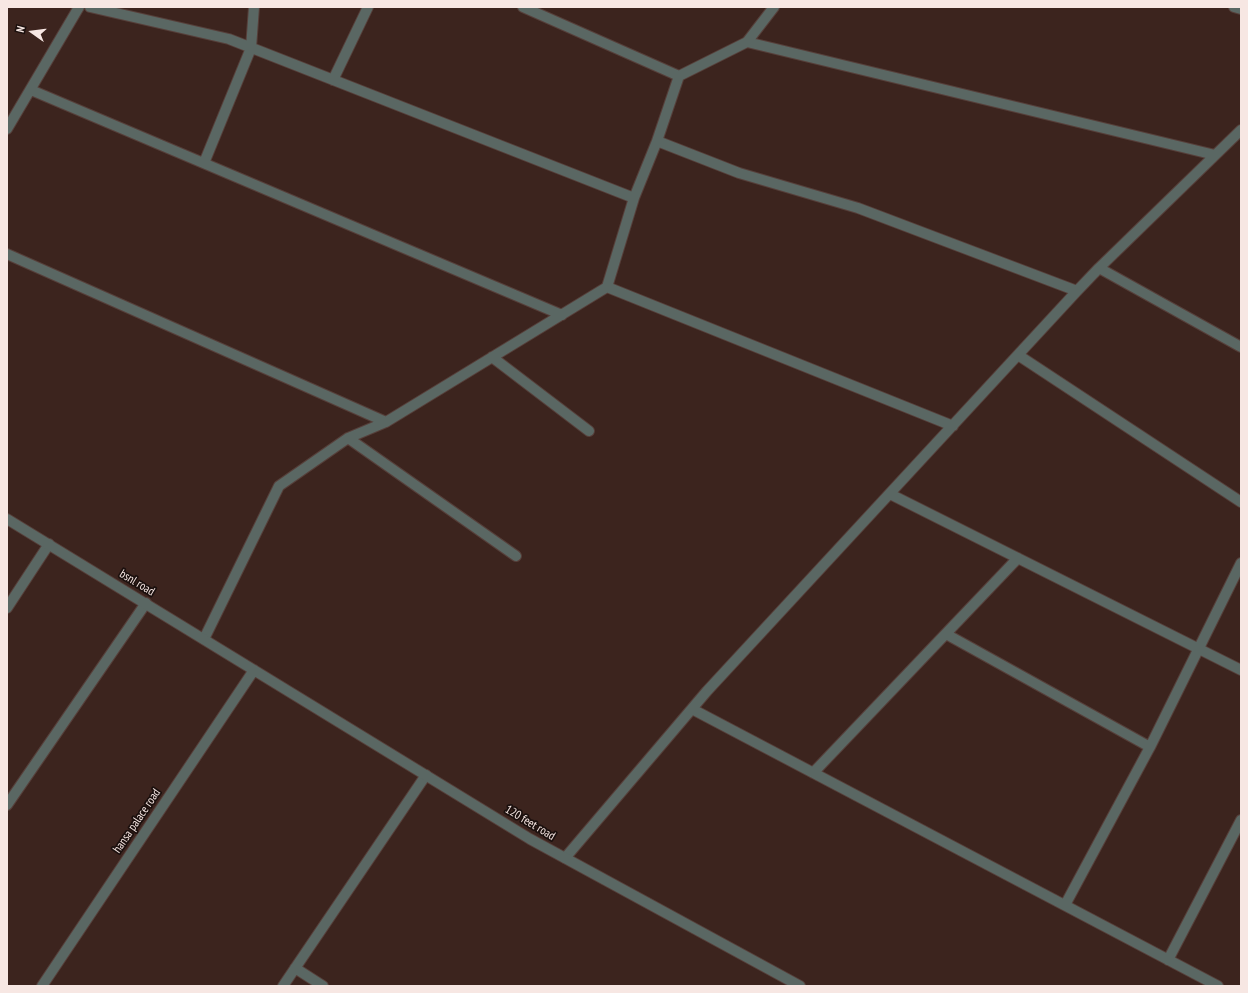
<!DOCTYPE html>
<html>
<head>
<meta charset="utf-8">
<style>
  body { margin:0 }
  #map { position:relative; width:1248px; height:993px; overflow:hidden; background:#3c241e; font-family:"PT Sans Narrow",sans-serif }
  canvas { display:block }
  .frame { position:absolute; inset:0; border:8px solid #f7e7e3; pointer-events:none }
  .north { position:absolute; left:12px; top:12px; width:40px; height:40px; -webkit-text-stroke:3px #1b100e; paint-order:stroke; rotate:284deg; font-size:11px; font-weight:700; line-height:16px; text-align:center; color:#f7e7e3 }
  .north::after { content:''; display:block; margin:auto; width:14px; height:18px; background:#f7e7e3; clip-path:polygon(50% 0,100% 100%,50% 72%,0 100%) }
</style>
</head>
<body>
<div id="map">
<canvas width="1248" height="993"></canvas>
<div class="frame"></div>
<div class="north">N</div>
</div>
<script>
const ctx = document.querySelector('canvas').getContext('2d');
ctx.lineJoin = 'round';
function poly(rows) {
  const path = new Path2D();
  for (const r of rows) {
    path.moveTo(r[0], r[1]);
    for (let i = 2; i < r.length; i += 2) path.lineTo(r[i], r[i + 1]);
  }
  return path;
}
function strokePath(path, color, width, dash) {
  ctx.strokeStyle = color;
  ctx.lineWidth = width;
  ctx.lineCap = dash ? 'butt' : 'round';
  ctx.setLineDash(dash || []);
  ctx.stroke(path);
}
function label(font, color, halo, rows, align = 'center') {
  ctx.font = font + ' "PT Sans Narrow",sans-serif';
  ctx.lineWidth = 3.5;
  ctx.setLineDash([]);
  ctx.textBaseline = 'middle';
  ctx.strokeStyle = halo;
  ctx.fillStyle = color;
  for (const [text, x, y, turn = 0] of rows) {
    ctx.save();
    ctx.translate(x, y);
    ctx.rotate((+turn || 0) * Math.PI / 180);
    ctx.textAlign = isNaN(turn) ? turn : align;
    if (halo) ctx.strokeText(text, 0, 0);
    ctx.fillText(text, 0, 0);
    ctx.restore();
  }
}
const minor = poly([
  [90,7,229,39,634,198],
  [523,7,679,76],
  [1234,7,1241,9],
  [747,42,774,7],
  [333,80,368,7],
  [31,90,562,315],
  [7,129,79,7],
  [657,141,739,173,858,208,1077,291],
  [204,163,251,48,254,7],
  [7,254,386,422],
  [1099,268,1241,347],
  [607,287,634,198,657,141,679,76,747,42,1215,155],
  [1018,355,1241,502],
  [492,357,589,431],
  [348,438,516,556],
  [890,494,1241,670],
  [7,608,49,544],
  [946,634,1150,747],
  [204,639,279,486,348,438,386,422,607,287,953,426],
  [692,709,1218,986],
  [813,773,1018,558],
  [7,805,146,603],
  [565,858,707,691,1077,291,1099,268,1241,130],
  [1065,905,1150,747,1241,563],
  [1168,960,1241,820],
  [295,968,323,986],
  [283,986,426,775]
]);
const tertiary = poly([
  [7,519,530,839,800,986],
  [42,986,254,670]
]);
strokePath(minor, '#563f3a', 12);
strokePath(tertiary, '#563f3a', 12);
strokePath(minor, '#5a6763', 10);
strokePath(tertiary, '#5a6763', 10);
label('12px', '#f7e7e3', '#1b100e', [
  ["bsnl road",137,583,31],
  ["hansa palace road",137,821,-56],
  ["120 feet road",530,823,31]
]);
</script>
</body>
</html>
